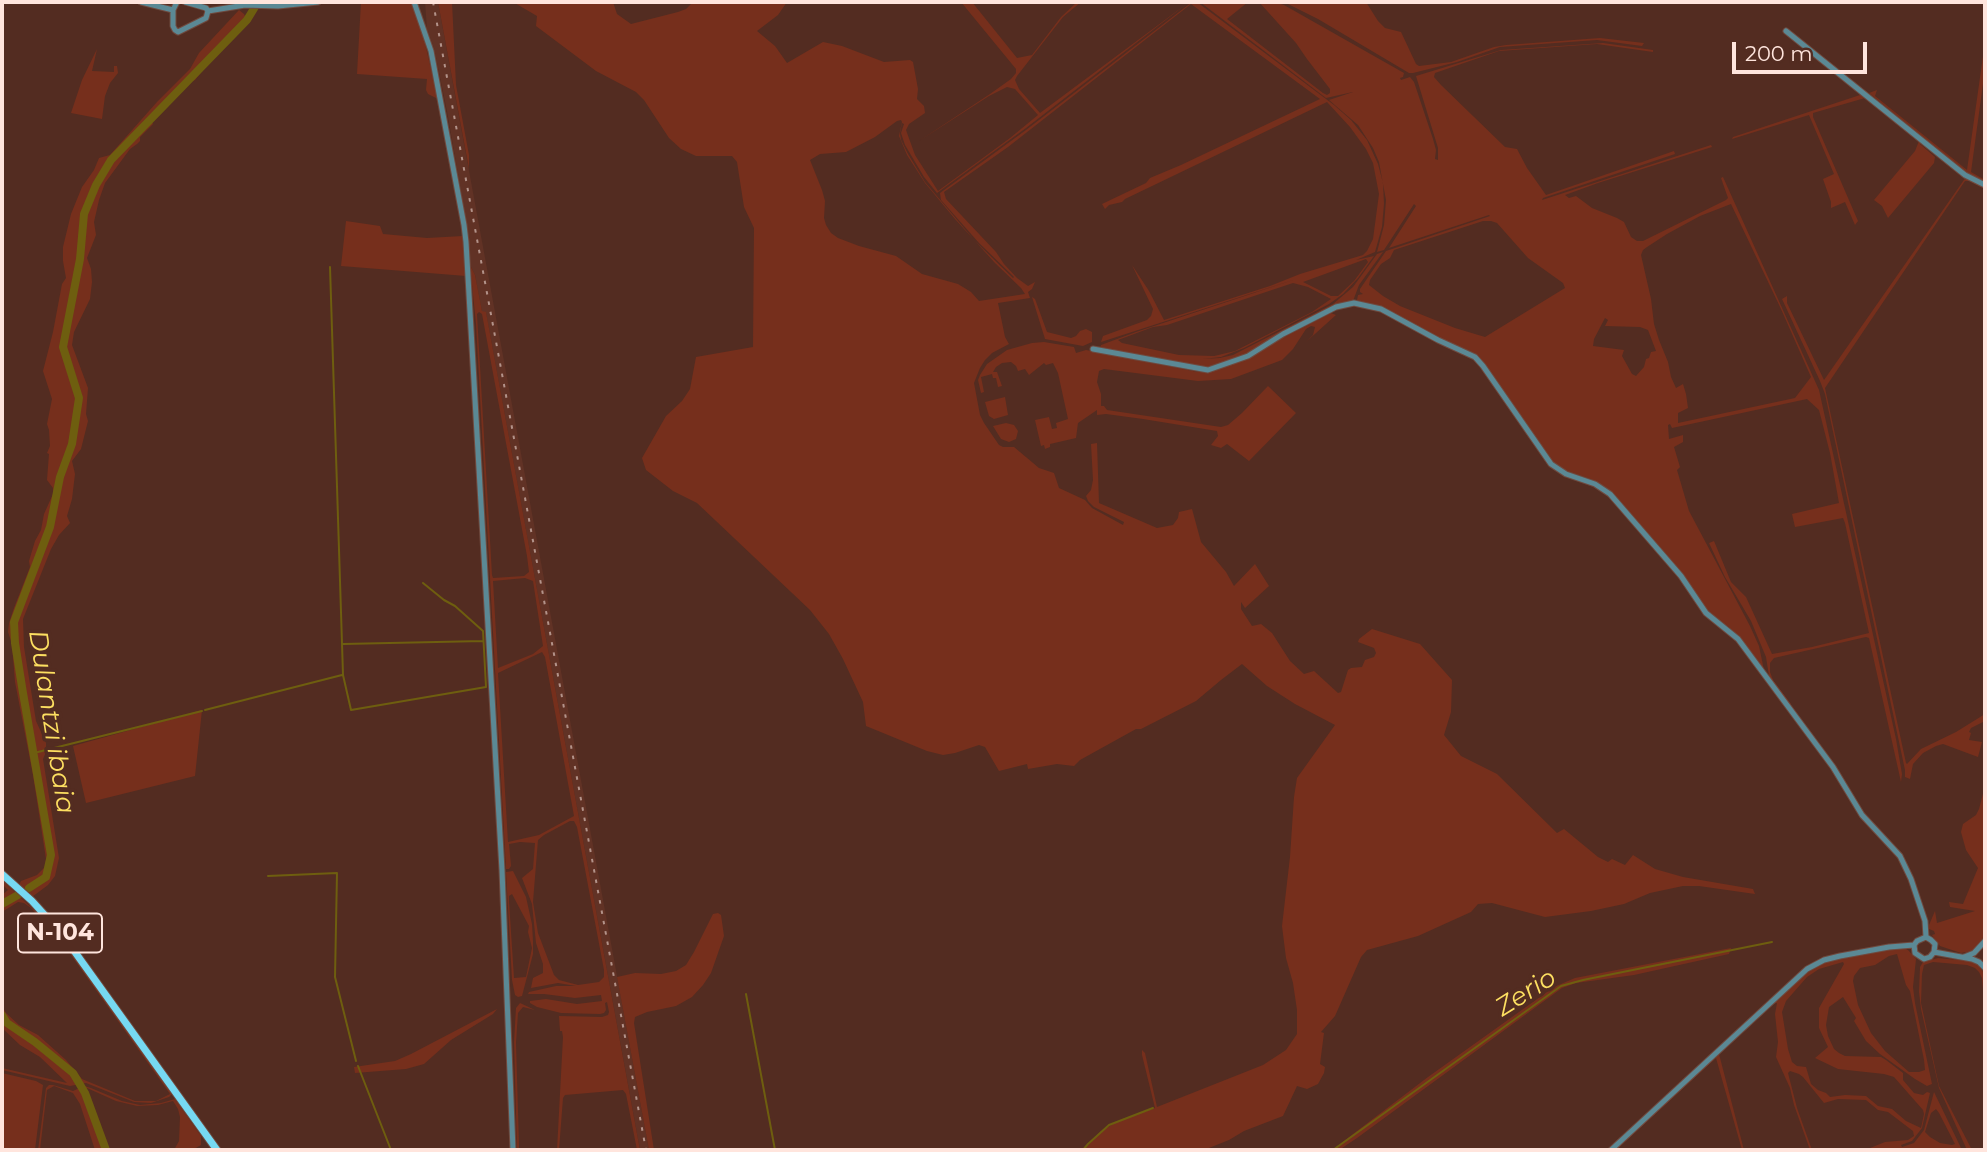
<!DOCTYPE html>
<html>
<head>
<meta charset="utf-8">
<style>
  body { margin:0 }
  #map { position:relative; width:1987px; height:1152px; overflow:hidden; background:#532c21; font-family:Montserrat,sans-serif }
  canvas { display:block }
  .frame { position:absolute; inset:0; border:4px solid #ffe5dd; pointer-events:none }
  .scale { position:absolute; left:1732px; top:42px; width:135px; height:32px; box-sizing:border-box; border:4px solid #ffe5dd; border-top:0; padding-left:9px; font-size:21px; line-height:24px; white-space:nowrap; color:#ffe5dd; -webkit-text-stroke:5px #532c21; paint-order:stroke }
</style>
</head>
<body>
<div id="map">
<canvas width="1987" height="1152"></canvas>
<div class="frame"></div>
<div class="scale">200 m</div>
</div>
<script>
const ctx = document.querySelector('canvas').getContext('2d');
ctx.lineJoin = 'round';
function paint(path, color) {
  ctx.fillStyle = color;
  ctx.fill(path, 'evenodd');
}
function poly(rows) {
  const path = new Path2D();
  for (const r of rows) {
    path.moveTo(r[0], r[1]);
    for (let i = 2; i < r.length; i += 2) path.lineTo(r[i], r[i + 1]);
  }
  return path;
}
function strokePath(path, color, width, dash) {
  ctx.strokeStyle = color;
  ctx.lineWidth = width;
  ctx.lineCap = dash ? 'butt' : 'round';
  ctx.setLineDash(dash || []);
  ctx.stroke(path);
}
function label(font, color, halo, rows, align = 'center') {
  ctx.font = font + ' Montserrat,sans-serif';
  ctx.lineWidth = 7;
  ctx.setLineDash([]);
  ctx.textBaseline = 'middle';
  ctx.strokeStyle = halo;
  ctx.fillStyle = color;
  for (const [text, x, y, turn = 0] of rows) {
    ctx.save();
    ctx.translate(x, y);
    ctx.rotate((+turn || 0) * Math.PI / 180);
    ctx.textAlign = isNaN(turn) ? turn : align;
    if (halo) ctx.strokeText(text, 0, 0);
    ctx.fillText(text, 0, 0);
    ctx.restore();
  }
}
paint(poly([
  [425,2,438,2,649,1150,640,1150,486,313,482,312,475,275,470,265,468,231,447,111,434,48,427,29]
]), '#613225');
paint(poly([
  [361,2,411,2,421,26,438,99,428,94,426,90,427,79,357,74],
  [438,2,452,2,456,85,469,155,469,169],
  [513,2,613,2,617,14,631,24,678,12,686,9,693,2,787,2,778,15,757,31,775,46,787,63,823,42,842,46,884,62,910,60,913,62,918,89,917,99,924,106,925,113,909,124,906,130,915,155,938,191,1010,138,1038,115,1015,89,1007,87,989,96,919,141,990,94,1011,79,1016,73,1016,69,961,2,972,2,1017,58,1032,55,1061,17,1077,2,1081,2,1063,17,1017,76,1015,80,1019,89,1040,113,1189,2,1026,128,937,193,924,177,905,145,901,133,904,124,902,123,900,133,901,140,908,154,925,182,975,241,1013,278,1014,277,979,243,941,200,940,193,1026,130,1192,2,1197,2,1334,105,1351,120,1367,140,1378,164,1383,183,1384,204,1382,227,1375,252,1356,260,1374,256,1358,278,1343,294,1329,304,1244,348,1221,357,1203,359,1220,358,1233,355,1333,304,1353,287,1377,254,1383,252,1359,285,1353,301,1339,304,1246,354,1209,368,1100,348,1101,345,1136,332,1296,279,1101,342,1103,336,1147,320,1151,316,1153,309,1132,265,1149,291,1164,320,1270,286,1300,274,1363,255,1367,251,1373,239,1379,194,1373,163,1366,149,1350,127,1327,102,1125,199,1122,202,1109,205,1105,209,1102,204,1146,183,1150,178,1181,165,1320,99,1191,4,1008,147,944,192,946,199,996,252,1004,264,1017,278,1028,286,1035,282,1032,289,1028,292,1030,298,998,303,1005,337,1009,344,992,353,985,360,980,368,974,383,980,415,984,423,999,445,1003,447,1014,447,1039,468,1054,473,1059,488,1085,500,1092,508,1123,525,1124,522,1094,507,1088,501,1086,496,1091,490,1093,480,1091,444,1097,443,1099,503,1157,528,1173,525,1178,518,1179,512,1192,509,1201,542,1226,572,1234,586,1255,564,1269,586,1245,608,1241,602,1241,609,1252,626,1261,624,1272,633,1290,661,1304,674,1314,671,1338,693,1341,692,1348,670,1351,668,1362,667,1365,660,1374,657,1376,653,1374,648,1358,642,1359,639,1372,629,1420,644,1452,680,1451,712,1444,735,1461,756,1497,774,1557,833,1564,829,1598,857,1608,862,1612,859,1625,865,1633,855,1655,869,1683,877,1753,889,1755,894,1699,886,1683,886,1650,893,1624,904,1591,911,1545,917,1492,903,1478,904,1471,912,1418,936,1367,950,1361,957,1335,1016,1321,1032,1324,1033,1320,1064,1325,1067,1324,1073,1318,1084,1307,1089,1297,1086,1283,1116,1244,1131,1229,1140,1204,1150,1084,1150,1100,1132,1118,1121,1155,1108,1142,1055,1142,1050,1145,1053,1157,1107,1263,1065,1286,1050,1297,1034,1297,1010,1293,983,1286,958,1282,926,1290,857,1294,797,1297,778,1335,725,1295,704,1267,686,1242,664,1221,680,1196,701,1141,729,1136,729,1080,760,1074,766,1057,764,1028,769,1027,764,999,771,985,747,979,745,955,753,943,755,927,751,866,726,863,702,843,659,829,634,810,610,697,503,673,491,646,470,642,458,666,416,682,401,690,389,696,357,753,347,754,228,744,207,737,162,732,156,696,156,681,149,669,138,644,100,636,92,596,71,536,26,537,16],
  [901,120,902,122,899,136,907,155,925,183,955,219,995,263,1021,288,1025,294,979,301,971,292,958,284,922,274,896,256,859,246,838,238,831,233,826,225,824,218,825,201,822,190,810,160,820,154,846,152,875,137,897,121],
  [1366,259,1368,262,1354,281,1338,296,1331,296,1303,282],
  [1293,283,1308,287,1331,299,1312,312,1235,351,1214,356,1179,355,1122,343,1118,340,1153,327,1167,325],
  [1200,2,1248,2,1227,19,1323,93,1327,95,1330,93,1330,89,1307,59,1296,43,1259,2,1275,2,1284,5,1404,73,1403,77,1400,78,1401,80,1410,77,1414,82,1433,139,1436,150,1435,159,1438,160,1438,148,1416,76,1501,50,1603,43,1653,50,1653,52,1597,44,1499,51,1435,73,1434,77,1441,85,1505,147,1517,149,1527,168,1546,195,1674,151,1675,154,1543,198,1542,200,1711,145,1712,147,1598,183,1565,195,1569,198,1576,196,1592,208,1617,218,1624,222,1631,237,1637,241,1643,241,1726,200,1728,198,1721,178,1723,177,1819,390,1896,739,1902,774,1901,782,1869,638,1866,637,1774,658,1770,663,1770,672,1773,680,1791,704,1788,703,1769,676,1766,657,1751,621,1725,577,1709,543,1714,541,1731,582,1746,597,1772,654,1812,647,1869,633,1845,523,1843,518,1795,527,1792,514,1839,503,1830,453,1819,410,1807,399,1672,428,1670,424,1668,425,1669,439,1683,435,1683,442,1674,447,1680,467,1677,470,1689,511,1750,626,1759,646,1764,670,1743,642,1729,627,1714,618,1704,607,1613,494,1605,487,1591,479,1569,472,1550,461,1475,355,1440,339,1385,309,1357,300,1358,295,1363,294,1360,292,1360,289,1386,251,1490,216,1489,215,1389,248,1416,206,1414,204,1384,250,1377,252,1384,225,1386,200,1379,162,1373,148,1358,125,1329,100,1353,92,1326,98],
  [1731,204,1781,309,1811,377,1795,398,1678,423,1678,413,1688,408,1686,394,1683,384,1676,388,1671,377,1668,362,1659,340,1654,324,1651,299,1641,255,1643,250,1647,247,1667,234,1700,216],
  [1483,221,1491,221,1497,223,1528,258,1563,283,1565,288,1485,337,1455,328,1400,306,1383,296,1369,285,1370,280,1381,264,1390,258,1394,250],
  [1605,318,1608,320,1605,326,1640,327,1648,330,1656,351,1651,352,1649,358,1646,359,1644,367,1636,376,1632,374,1622,356,1624,350,1593,346,1594,339],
  [1284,2,1366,2,1378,21,1385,28,1401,32,1416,64,1419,66,1451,62,1494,47,1506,45,1600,38,1644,43,1642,46,1597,40,1500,47,1457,62,1413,73,1409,73,1318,19],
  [239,10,244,14,248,22,210,61,195,80,185,85,151,120,153,124,140,137,140,141,137,144,130,149,105,183,99,200,94,222,96,235,87,258,91,269,92,282,90,299,74,332,72,345,88,388,86,414,88,421,81,449,72,461,75,474,72,499,67,516,70,523,59,535,51,549,23,619,24,647,36,721,46,743,46,752,43,759,59,858,55,876,48,885,32,897,19,885,21,881,37,875,45,867,46,859,33,775,15,682,12,644,8,632,9,623,14,608,30,567,29,561,35,541,41,530,44,514,53,494,53,488,47,480,49,454,47,453,50,446,49,430,47,424,52,399,43,371,53,332,62,284,66,278,63,261,63,247,71,214,82,187,94,170,99,158,110,155,157,102,190,69,199,53],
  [97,49,92,71,114,72,114,66,117,66,118,73,110,83,105,96,102,119,71,113,82,80],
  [1983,56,1985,56,1985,69,1971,172,1985,180,1985,183,1969,175,1869,93,1877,90,1875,96,1967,170],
  [1863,94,1922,141,1920,144,1935,157,1934,163,1888,218,1882,206,1874,200,1915,151,1919,141,1865,98,1813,113,1813,117,1858,221,1855,225,1845,202,1831,208,1831,202,1823,179,1834,174,1809,115,1732,139,1733,137],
  [1966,177,1985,187,1985,189,1969,181,1965,181,1825,388,1906,763,1907,764,1921,749,1956,732,1985,714,1985,721,1971,728,1969,732,1971,733,1969,740,1982,742,1978,757,1943,744,1936,746,1923,753,1913,764,1910,779,1905,777,1905,770,1825,394,1820,381,1782,299,1787,296,1787,303,1824,380],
  [346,221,380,226,383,234,427,238,463,236,466,276,341,266],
  [470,265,475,275,482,311,486,312,640,1150,637,1150,626,1094,623,1090,565,1095,563,1098,559,1150,557,1150,563,1037,562,1031,560,1031,559,1016,602,1017,608,1015,609,1012,607,1002,605,1003,606,1010,604,1013,600,1014,561,1013,537,1007,530,1003,530,1001,546,999,577,1004,602,1001,601,995,575,998,544,994,528,994,529,992,556,986,576,986,558,983,531,988,533,978,543,973,543,964,536,943,532,904,522,878,533,869,535,843,520,842,509,844,511,866,509,869,506,869,476,324],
  [479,312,482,314,527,556,529,572,524,576,493,578,492,575,477,314],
  [525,578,533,581,543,646,533,654,498,668,493,581],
  [542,652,545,657,574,816,539,835,508,842,498,673],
  [570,821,574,821,577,827,604,970,604,977,599,982,578,985,559,980,554,975,538,933,533,902,538,840,544,835],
  [1032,297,1035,299,1047,332,1071,338,1076,336,1080,331,1086,329,1092,332,1092,342,1083,346,1045,339],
  [1331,313,1336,315,1306,342,1313,335,1315,327,1311,326,1306,329,1293,349,1282,360,1231,379,1198,381,1104,369,1099,371,1097,382,1101,394,1101,406,1104,406,1107,410,1221,427,1228,425,1242,413,1268,386,1296,413,1249,461,1227,444,1221,448,1211,445,1218,436,1217,431,1143,419,1106,414,1097,415,1097,410,1078,423,1076,438,1050,444,1050,447,1045,449,1044,445,1041,446,1035,420,1049,417,1052,429,1057,428,1056,423,1068,419,1058,373,1053,363,1046,365,1044,363,1029,375,1025,369,1018,371,1016,366,1011,362,1002,363,996,367,993,372,997,372,1002,386,998,387,996,378,993,378,992,374,981,377,984,392,981,393,978,380,980,375,987,364,1007,350,1032,343,1044,342,1074,347,1076,353,1086,350,1198,372,1210,372,1247,359,1280,339],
  [1005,397,1008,415,994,419,989,416,985,402],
  [1006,423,1014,425,1018,431,1016,439,1009,442,1001,439,993,426],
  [202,710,195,776,86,803,73,746],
  [1985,786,1985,928,1982,942,1978,948,1972,951,1961,953,1940,946,1932,935,1935,934,1934,931,1929,929,1929,925,1935,911,1937,923,1975,911,1950,907,1949,902,1963,904,1978,868,1966,850,1961,832,1963,824,1976,815,1979,809],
  [513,871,526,897,532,924,533,941,533,954,522,996,518,997,515,995,512,980,506,872],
  [512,894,529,926,528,932,532,948,526,977,514,978,509,901,509,896],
  [2,880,36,912,64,943,172,1094,169,1097,151,1103,134,1102,86,1083,70,1086,2,1070,2,1068,67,1083,40,1057,20,1045,2,1028,2,1006,6,1013,19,1025,38,1035,66,1060,82,1079,135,1101,156,1101,170,1094,76,962,61,941,31,908,24,903,18,902,2,912,2,895,8,890,2,884],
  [718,913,721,915,724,936,711,973,703,985,692,997,676,1006,647,1012,635,1017,634,1023,654,1150,649,1150,617,977,635,973,661,974,676,971,686,965,694,952,713,914],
  [1731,948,1729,954,1634,975,1576,983,1562,988,1357,1138,1339,1150,1332,1150,1428,1077,1554,987,1575,978],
  [1904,948,1908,950,1916,959,1913,987,1915,1003,1932,1084,1927,1086,1915,1079,1880,1054,1866,1041,1854,1021,1856,1018,1843,997,1829,1007,1826,1025,1828,1036,1834,1049,1839,1053,1845,1056,1881,1057,1886,1060,1903,1073,1903,1080,1914,1093,1923,1095,1927,1092,1930,1093,1922,1128,1912,1141,1901,1145,1902,1147,1914,1143,1924,1130,1934,1092,1962,1150,1942,1148,1941,1150,1865,1150,1885,1142,1908,1140,1914,1136,1913,1131,1888,1112,1878,1110,1866,1100,1838,1099,1824,1103,1803,1077,1799,1074,1790,1071,1788,1073,1797,1108,1812,1150,1810,1150,1794,1105,1790,1088,1776,1057,1778,1042,1775,1014,1777,1003,1773,1004,1719,1054,1744,1150,1742,1150,1716,1058,1616,1150,1613,1150,1807,970,1829,960,1873,951],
  [1897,954,1906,985,1910,991,1924,1060,1925,1070,1919,1072,1909,1072,1885,1051,1871,1033,1858,1005,1853,981,1854,976,1860,968,1875,965,1889,956],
  [1843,962,1844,964,1819,1008,1819,1028,1828,1047,1815,1058,1838,1069,1884,1074,1894,1077,1923,1110,1924,1114,1921,1128,1906,1121,1892,1109,1878,1106,1866,1096,1845,1095,1830,1097,1826,1093,1818,1090,1811,1084,1806,1067,1797,1066,1792,1062,1788,1049,1782,1012,1786,1001,1807,977,1819,969],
  [1936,1109,1939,1113,1955,1144,1952,1145,1940,1143,1930,1137,1925,1132,1931,1113],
  [1938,958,1970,961,1977,964,1985,974,1985,1064,1984,1046,1984,1001,1982,978,1979,972,1975,968,1967,965,1933,962,1924,965,1922,974,1921,1003,1939,1086,1972,1150,1967,1150,1939,1088,1921,1009,1919,992,1920,967,1923,962],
  [520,1003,535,1010,523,1007,518,1013,516,1043,519,1144,519,1150,517,1150,514,1042,516,1008],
  [497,1009,493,1014,451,1040,424,1064,406,1069,355,1073,354,1067,395,1061,411,1054],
  [2,1073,36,1081,43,1085,35,1150,2,1150],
  [49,1085,53,1085,73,1091,84,1086,91,1088,122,1101,140,1105,161,1103,175,1099,201,1136,201,1145,192,1150,174,1150,179,1141,180,1117,178,1109,173,1101,158,1105,137,1106,116,1101,87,1088,85,1090,89,1101,109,1150,95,1150,80,1104,73,1093,54,1086,47,1090,40,1150,38,1150,46,1088]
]), '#762f1c');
strokePath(poly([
  [330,267,343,675,351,710,486,687,483,631,455,606,444,600,423,583],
  [343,644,483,641],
  [205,710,342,675],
  [34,753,202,711],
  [268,876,337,873,335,977,356,1061],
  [746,994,775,1150],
  [358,1066,391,1150],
  [1083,1150,1088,1144,1109,1125,1153,1108],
  [1333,1150,1561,986,1583,980,1772,942]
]), '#6e5e0f', 2);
strokePath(poly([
  [29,888,46,877,51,855,23,693,15,643,14,622,50,527,60,477,72,444,79,398,63,347,80,259,84,214,96,185,111,160,247,20,258,2],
  [2,904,18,895],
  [2,1015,7,1023,35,1042,73,1073,85,1093,106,1150]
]), '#6e5e0f', 8);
const tertiary = poly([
  [141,2,173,10],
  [177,2,173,10,173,26,175,30,178,32,206,18,208,11],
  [185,2,206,8,208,11,245,5,278,6,318,2],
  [414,2,431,51,464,225,466,242,502,870,513,1150],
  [1786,31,1965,175,1985,185],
  [1093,349,1208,370,1248,356,1283,334,1336,307,1354,303,1381,309,1438,340,1475,357,1483,366,1551,464,1566,474,1595,484,1610,494,1681,576,1706,613,1738,639,1833,767,1862,815,1900,856,1911,879,1925,921,1926,937,1931,940,1935,944,1934,952],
  [1926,937,1917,941,1914,945,1915,953,1924,959,1930,957,1934,952],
  [1934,952,1972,959,1979,962,1985,968],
  [1964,957,1974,953,1985,941],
  [1611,1150,1807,969,1824,960,1840,956,1889,947,1914,945]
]);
const primary = poly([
  [2,874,32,901,62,934,217,1150]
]);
strokePath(tertiary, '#6f4a3f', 7);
strokePath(primary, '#6f4a3f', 9);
strokePath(tertiary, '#5b8995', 5);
strokePath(primary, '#76d9f2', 7);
strokePath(poly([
  [433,2,646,1150]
]), '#b3938a', 2, [3.5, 7]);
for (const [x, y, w] of [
  [60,933,84]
]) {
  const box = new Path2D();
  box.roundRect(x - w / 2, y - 19.5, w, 39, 5);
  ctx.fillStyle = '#532c21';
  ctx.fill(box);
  strokePath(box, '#ffe5dd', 2);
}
label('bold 23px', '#ffe5dd', null, [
  ["N-104",60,933]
]);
label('italic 26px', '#fddf61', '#532c21', [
  ["Dulantzi ibaia",51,722,81],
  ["Zerio",1526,993,-32]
]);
</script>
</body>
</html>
